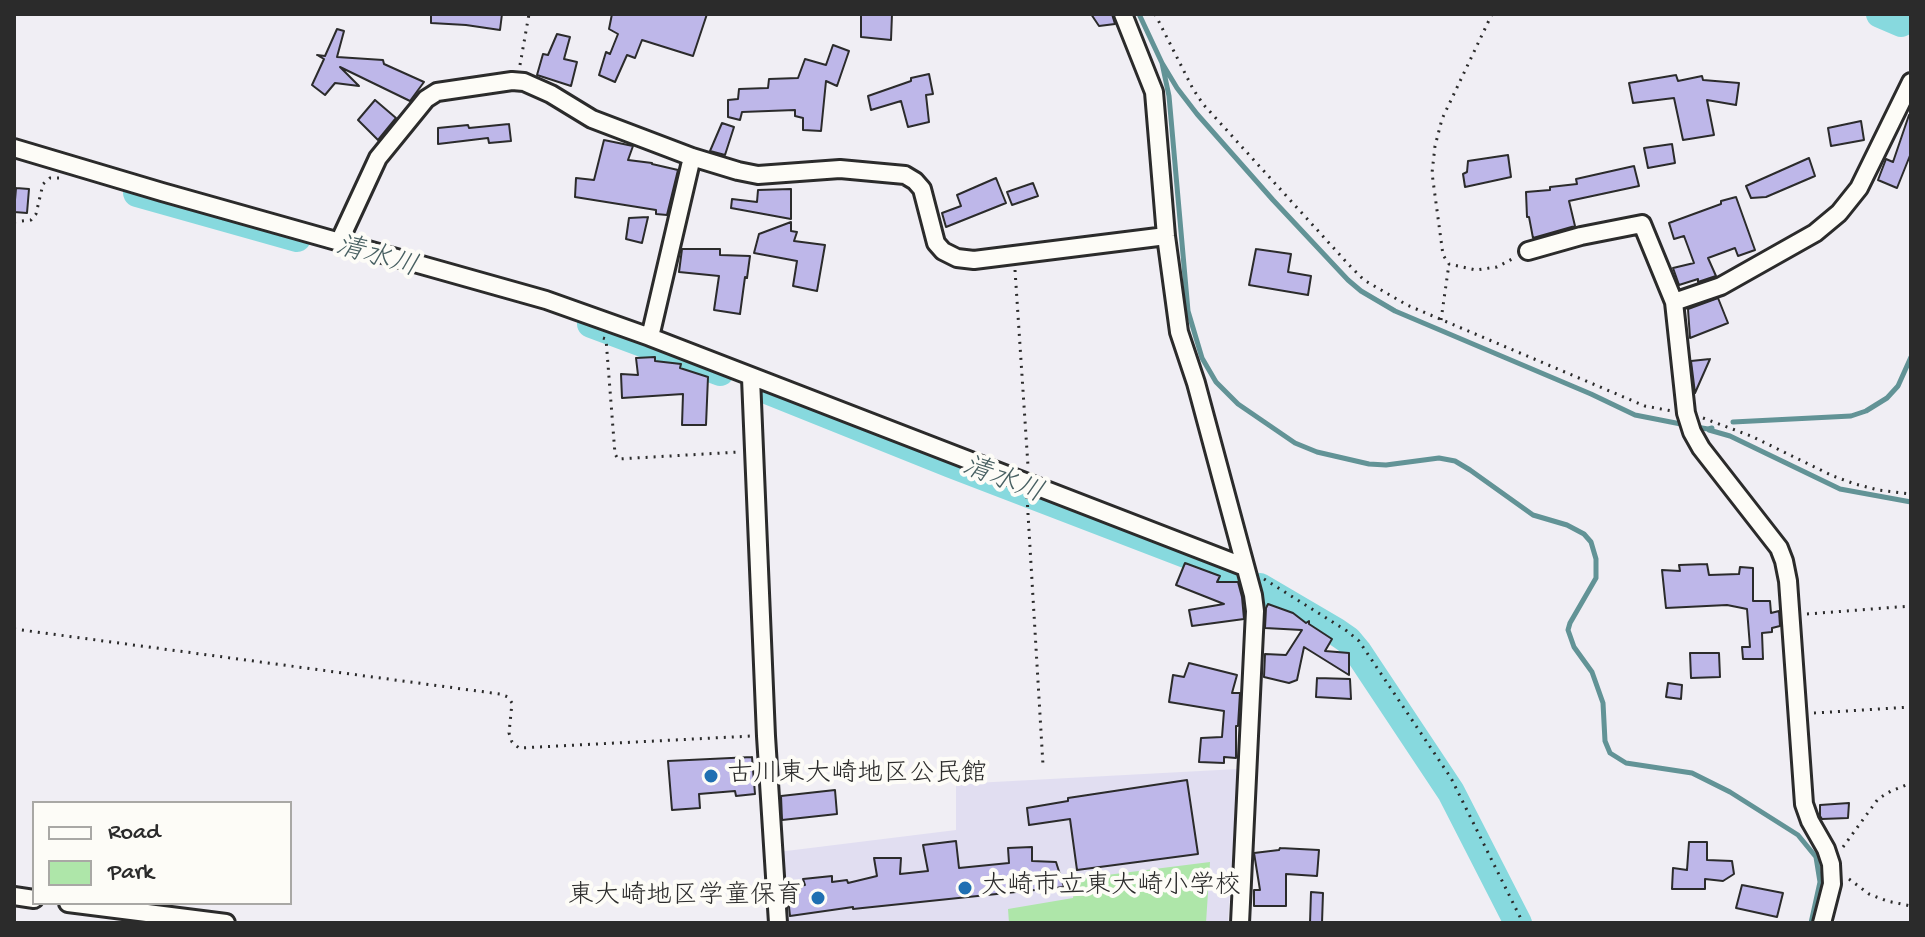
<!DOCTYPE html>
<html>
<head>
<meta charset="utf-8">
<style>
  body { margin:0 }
  #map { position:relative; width:1925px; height:937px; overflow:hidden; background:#f0eef4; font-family:"Gochi Hand",sans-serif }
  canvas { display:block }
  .frame { position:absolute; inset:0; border:16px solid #2b2b2b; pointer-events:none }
  .legend { position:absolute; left:32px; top:801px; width:260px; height:104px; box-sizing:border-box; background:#fdfcf7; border:2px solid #a9a8a5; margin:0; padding:10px 14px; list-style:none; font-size:24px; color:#2b2b2b }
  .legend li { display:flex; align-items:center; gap:16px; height:40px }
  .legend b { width:40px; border:2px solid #a9a8a5 }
</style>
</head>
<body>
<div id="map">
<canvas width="1925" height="937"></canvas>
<div class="frame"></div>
<ul class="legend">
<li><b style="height:10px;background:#fdfcf7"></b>Road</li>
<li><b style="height:22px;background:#aee6a9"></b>Park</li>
</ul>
</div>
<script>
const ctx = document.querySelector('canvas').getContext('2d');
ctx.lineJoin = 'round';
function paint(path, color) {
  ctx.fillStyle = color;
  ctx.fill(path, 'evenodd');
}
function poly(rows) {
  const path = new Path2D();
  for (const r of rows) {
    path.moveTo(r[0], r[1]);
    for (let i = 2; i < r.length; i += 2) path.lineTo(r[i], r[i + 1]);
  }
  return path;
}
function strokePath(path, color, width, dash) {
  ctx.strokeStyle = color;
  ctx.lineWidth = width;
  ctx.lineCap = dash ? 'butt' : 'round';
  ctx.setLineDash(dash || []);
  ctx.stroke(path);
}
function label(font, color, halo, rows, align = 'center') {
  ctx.font = font + ' "Gochi Hand","Klee One",sans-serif';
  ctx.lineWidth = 8;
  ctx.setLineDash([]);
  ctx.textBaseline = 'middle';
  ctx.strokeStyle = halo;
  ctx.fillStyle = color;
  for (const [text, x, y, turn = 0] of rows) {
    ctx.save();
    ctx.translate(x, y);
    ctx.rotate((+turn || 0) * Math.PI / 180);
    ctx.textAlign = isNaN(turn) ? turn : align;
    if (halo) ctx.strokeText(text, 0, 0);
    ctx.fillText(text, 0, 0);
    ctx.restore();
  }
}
paint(poly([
  [1238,769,1228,923,787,923,778,852,956,830,956,784]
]), '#e1def1');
paint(poly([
  [1210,862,1206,923,1009,923,1008,909,1073,898,1075,879]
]), '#aee6a9');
strokePath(poly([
  [1139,14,1162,63,1177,88,1197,114,1273,200,1348,280,1361,291,1395,311,1591,394,1635,415,1686,425],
  [1162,63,1169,96,1188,311,1202,358,1216,382,1238,404,1295,443,1317,452,1369,464,1386,465,1439,458,1455,461,1470,470,1533,515,1567,525,1584,534,1591,542,1596,559,1596,578,1570,623,1568,630,1574,647,1592,672,1603,703,1605,741,1610,753,1626,763,1692,773,1730,792,1798,835,1816,857,1820,882,1811,923],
  [1733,422,1851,416,1866,411,1887,398,1898,386,1911,357],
  [1696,427,1708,429,1712,428],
  [1709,430,1730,436,1840,489,1911,502]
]), '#629396', 5);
strokePath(poly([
  [1880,14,1901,23],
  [137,193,297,238],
  [591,324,720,372],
  [769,391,951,464,1240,575],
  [1260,587,1335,631,1348,640,1358,652,1451,792,1518,923]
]), '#87d9de', 28);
const building = poly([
  [431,14,502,14,500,30,466,25,431,23,431,14],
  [612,14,707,14,693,56,642,40,635,58,627,55,615,82,599,75,606,52,610,54,618,34,609,29,612,14],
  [861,14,892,14,891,40,861,37,861,14],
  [1091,14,1112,14,1115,24,1099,26,1091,14],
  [337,29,344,31,337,57,383,60,384,64,424,82,410,101,340,67,359,86,335,83,325,95,312,85,324,59,317,55,325,56,337,29],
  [557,34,570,37,564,59,577,62,571,86,537,75,543,54,548,55,557,34],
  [833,45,849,51,837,86,826,81,821,131,803,130,803,118,795,116,795,110,742,112,740,120,728,117,728,100,738,99,739,89,768,88,769,79,798,78,805,59,826,65,833,45],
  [929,74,933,94,926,95,929,122,908,127,901,101,871,110,868,96,911,81,911,78,929,74],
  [1676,75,1678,81,1702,76,1703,80,1739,83,1736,105,1707,100,1714,135,1683,140,1674,98,1633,103,1629,83,1676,75],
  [375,100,396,118,378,140,358,120,375,100],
  [1909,115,1911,115,1911,153,1897,188,1878,180,1886,159,1893,162,1909,115],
  [1861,121,1864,140,1831,146,1828,128,1861,121],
  [722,123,734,127,725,155,710,151,722,123],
  [509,124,511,141,489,143,488,138,438,144,438,128,468,125,469,128,509,124],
  [604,140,633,146,628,160,652,163,652,164,678,170,667,215,656,214,656,210,575,197,576,178,594,180,604,140],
  [1672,144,1675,163,1648,168,1644,148,1672,144],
  [1508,155,1511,177,1465,187,1463,174,1467,172,1468,161,1508,155],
  [1809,158,1815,176,1766,197,1751,198,1746,186,1809,158],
  [1634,166,1639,186,1569,201,1575,226,1533,238,1529,217,1527,217,1526,192,1550,190,1550,187,1577,184,1576,179,1634,166],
  [996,178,1006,203,946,227,942,213,961,206,957,195,996,178],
  [1033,183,1038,196,1012,205,1007,192,1033,183],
  [16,188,29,189,27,213,14,212,16,188],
  [791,189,791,219,731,208,732,199,757,202,758,190,791,189],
  [1736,197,1755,250,1738,256,1735,248,1708,258,1716,276,1698,282,1698,279,1679,285,1673,268,1694,263,1684,236,1674,239,1669,223,1721,204,1721,201,1736,197],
  [648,217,642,243,626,239,629,218,648,217],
  [791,222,791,231,797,232,794,241,825,245,817,291,793,286,797,261,754,253,759,234,791,222],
  [682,249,720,249,720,255,750,256,747,278,745,277,740,314,714,310,719,276,679,272,682,249],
  [1256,249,1291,254,1288,272,1311,276,1308,295,1249,285,1256,249],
  [1718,298,1728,323,1690,338,1688,309,1718,298],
  [655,357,655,361,681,364,680,368,708,377,706,425,682,425,683,394,622,398,621,374,638,375,636,358,655,357],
  [1710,359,1695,393,1691,361,1710,359],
  [1185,563,1220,576,1217,582,1238,582,1242,597,1244,619,1192,626,1189,610,1224,604,1176,585,1185,563],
  [1707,564,1709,575,1739,574,1740,567,1753,568,1753,601,1770,601,1771,613,1779,611,1780,626,1772,628,1772,632,1762,633,1763,659,1743,659,1742,647,1750,647,1747,609,1727,605,1666,608,1662,570,1680,571,1679,565,1707,564],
  [1268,604,1293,613,1306,623,1309,621,1309,624,1332,639,1325,651,1349,653,1349,675,1304,647,1297,680,1289,683,1264,677,1265,654,1286,655,1302,630,1265,628,1266,608,1268,604],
  [1690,653,1719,653,1720,677,1691,678,1690,653],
  [1189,663,1237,675,1232,693,1240,693,1238,726,1236,726,1236,758,1224,757,1224,763,1199,762,1201,738,1222,737,1224,711,1169,702,1173,675,1184,677,1189,663],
  [1317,678,1350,679,1351,699,1316,697,1317,678],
  [1668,683,1682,685,1681,699,1666,697,1668,683],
  [752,757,755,794,736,796,735,791,699,794,700,808,672,810,668,761,752,757],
  [1187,780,1198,854,1077,870,1070,819,1029,825,1027,808,1068,801,1068,798,1187,780],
  [835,790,837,814,782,820,781,796,835,790],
  [1849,803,1848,818,1822,819,1820,816,1820,805,1849,803],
  [956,841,959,868,1009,863,1008,848,1032,847,1032,861,1056,862,1064,887,853,909,853,907,790,916,787,888,805,885,803,879,832,876,832,882,847,880,848,883,877,876,874,858,901,858,900,874,928,871,923,845,956,841],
  [1689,842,1707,842,1707,860,1732,861,1734,874,1723,881,1705,879,1705,889,1672,889,1673,868,1687,870,1689,842],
  [1280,848,1319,850,1317,876,1286,874,1286,906,1254,906,1254,890,1260,890,1254,853,1279,850,1280,848],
  [1742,885,1783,893,1777,917,1736,908,1742,885],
  [1311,892,1323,893,1322,923,1310,923,1311,892]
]);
paint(building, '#beb7e9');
strokePath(building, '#2b2b2b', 2);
const minor = poly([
  [1123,14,1154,92,1166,236,1179,332,1196,383,1253,595,1255,611,1240,923],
  [14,148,162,192,546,300,650,337,1245,567],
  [339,242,378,158,426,99,437,92,512,81,524,82,551,94,592,119,692,157,738,171,758,175,840,169,905,175,915,181,922,189,936,243,943,251,957,258,974,260,1166,236],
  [1528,251,1581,236,1642,224,1674,302],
  [650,337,692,157],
  [751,378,766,736,778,923],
  [14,896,34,899],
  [68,903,226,923],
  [1822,923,1832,884,1831,864,1826,849,1810,821,1804,804,1788,581,1784,561,1779,548,1701,448,1692,432,1686,413,1674,302,1721,286,1815,233,1839,213,1859,188,1911,82]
]);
strokePath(minor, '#2b2b2b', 22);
strokePath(poly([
  [1155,14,1193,89,1203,104,1349,265,1364,280,1407,305,1645,406,1672,411],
  [1492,14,1442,119,1435,146,1432,173,1443,255,1449,264,1476,270,1497,267,1514,258],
  [520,65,529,14],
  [14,222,31,220,36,214,43,184,50,178,59,178],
  [1015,270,1028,466],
  [1441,320,1449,264],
  [603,338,606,339,615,454,618,459,739,452],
  [1703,418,1751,436,1833,476,1855,484,1878,490,1911,494],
  [1027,497,1043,765],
  [1264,579,1347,631,1359,641,1451,778,1523,923],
  [1807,614,1911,606],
  [14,629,500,694,508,697,512,703,509,733,512,742,519,748,752,736],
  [1814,713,1911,707],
  [1843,847,1878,799,1891,791,1911,783],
  [1849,879,1869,894,1887,901,1911,906]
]), '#2b2b2b', 3, [2, 6]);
strokePath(minor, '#fdfcf7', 16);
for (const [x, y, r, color] of [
  [711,776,8,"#1f6fb2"],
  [965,888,8,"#1f6fb2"],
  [818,898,8,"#1f6fb2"]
]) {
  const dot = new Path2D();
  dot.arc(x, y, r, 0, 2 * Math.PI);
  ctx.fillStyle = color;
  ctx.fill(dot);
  strokePath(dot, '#fdfcf7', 3);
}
label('26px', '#2b2b2b', '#fdfcf7', [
  ["古川東大崎地区公民館",727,776],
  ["大崎市立東大崎小学校",981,888],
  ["東大崎地区学童保育",802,898,"right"]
], 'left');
label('italic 28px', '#475f61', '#fdfcf7', [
  ["清水川",376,259,16],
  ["清水川",1002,482,21]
]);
</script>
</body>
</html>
